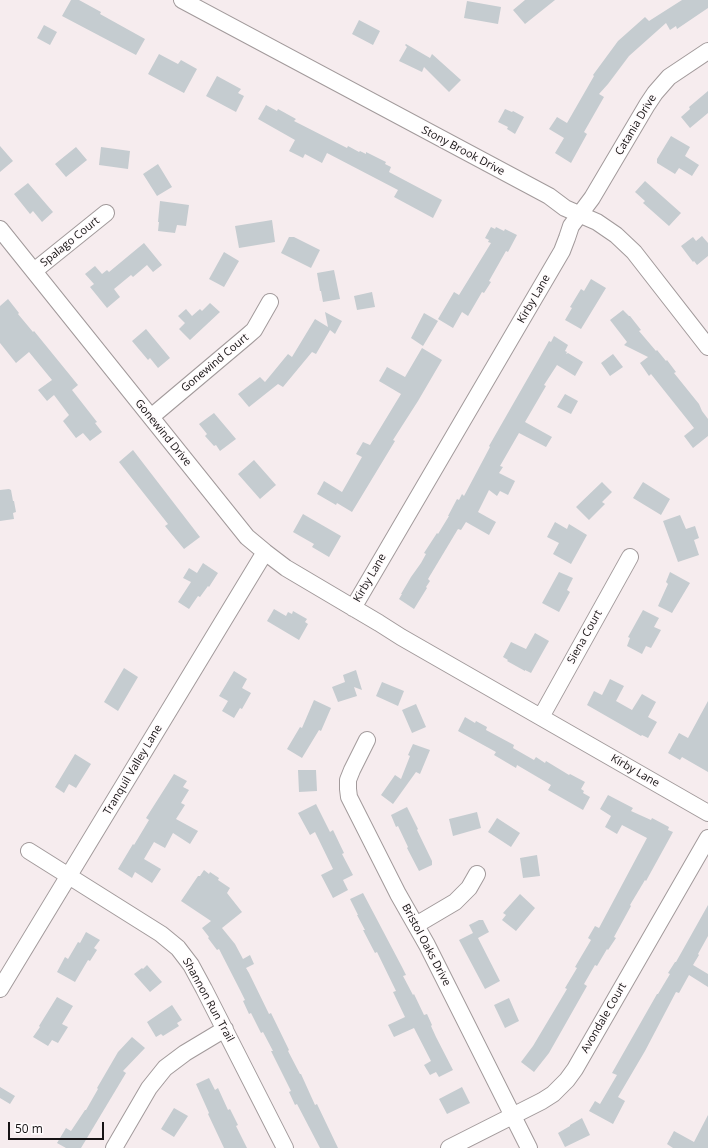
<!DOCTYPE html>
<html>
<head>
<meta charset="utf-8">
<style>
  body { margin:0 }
  #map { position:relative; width:708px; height:1148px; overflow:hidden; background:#f6ecee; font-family:"Open Sans",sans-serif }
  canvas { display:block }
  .scale { position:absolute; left:8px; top:1122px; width:96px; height:18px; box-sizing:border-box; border:2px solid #161314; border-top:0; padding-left:5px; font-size:12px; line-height:14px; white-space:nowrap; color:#161314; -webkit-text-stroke:3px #fffbfc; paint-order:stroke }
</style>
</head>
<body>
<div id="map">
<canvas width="708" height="1148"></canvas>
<div class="scale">50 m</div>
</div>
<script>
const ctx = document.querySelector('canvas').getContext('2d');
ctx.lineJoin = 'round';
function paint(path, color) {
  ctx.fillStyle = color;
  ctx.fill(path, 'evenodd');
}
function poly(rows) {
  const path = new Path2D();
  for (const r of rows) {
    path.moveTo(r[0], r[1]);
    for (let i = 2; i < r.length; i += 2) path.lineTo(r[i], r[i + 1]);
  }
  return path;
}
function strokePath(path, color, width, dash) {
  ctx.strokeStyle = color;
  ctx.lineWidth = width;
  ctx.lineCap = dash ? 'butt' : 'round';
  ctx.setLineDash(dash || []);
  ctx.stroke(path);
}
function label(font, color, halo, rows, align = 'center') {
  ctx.font = font + ' "Open Sans",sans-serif';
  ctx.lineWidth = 3;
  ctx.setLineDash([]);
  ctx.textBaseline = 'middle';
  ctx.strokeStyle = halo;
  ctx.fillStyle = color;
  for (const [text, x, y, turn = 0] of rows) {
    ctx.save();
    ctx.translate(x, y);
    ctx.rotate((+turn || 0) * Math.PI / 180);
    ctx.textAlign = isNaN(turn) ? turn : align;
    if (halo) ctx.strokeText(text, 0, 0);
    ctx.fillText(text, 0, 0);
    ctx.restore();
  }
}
paint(poly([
  [71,0,79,0,101,12,100,14,145,39,136,55,62,16],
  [525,0,555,0,525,24,513,10],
  [682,0,708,0,708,8,677,29,676,26,670,30,666,23,629,56,608,84,599,94,604,97,584,132,587,134,571,163,555,153,564,138,549,129,557,117,567,123,594,76,593,75,618,41,645,17,649,21],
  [467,1,501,7,498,24,464,18],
  [359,20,380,31,373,45,352,34],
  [44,25,57,32,50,45,37,38],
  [406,44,430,58,432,54,461,80,449,92,424,67,422,72,399,61,407,47,405,45],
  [159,54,178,64,181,60,197,69,184,93,148,74],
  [217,76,241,89,238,93,244,96,236,112,206,96],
  [708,91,708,113,690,128,681,117,690,109,689,107],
  [266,105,277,111,278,109,296,119,294,121,347,148,348,146,359,152,360,151,366,154,366,152,386,162,385,164,391,167,389,172,442,200,433,218,394,197,398,190,327,153,322,163,305,154,303,158,289,151,295,140,258,119],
  [505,109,512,112,513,111,524,117,515,134,507,129,508,127,498,122],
  [671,136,690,147,685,156,699,165,692,176,679,168,675,174,657,163,657,159],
  [0,146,13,161,0,172],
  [76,147,87,160,66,177,55,164],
  [101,147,130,151,128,169,99,165],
  [158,164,172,187,157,196,143,174],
  [645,181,681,213,669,226,643,203,645,201,635,192],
  [28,183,53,212,42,222,33,211,30,214,14,194],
  [160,201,189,205,186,226,177,225,175,233,158,231,159,222,158,222],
  [272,220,275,242,239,248,235,226],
  [491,227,495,229,496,227,504,231,505,229,517,235,508,252,506,251,489,281,491,282,484,293,482,292,468,316,462,312,453,328,438,319,454,292,459,295,491,243,488,242,489,240,485,238],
  [702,236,708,243,708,256,697,265,694,261,693,262,681,246,693,237,696,241],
  [289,237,294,237,320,250,311,268,281,253],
  [144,243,162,265,153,272,147,265,133,277,131,275,114,289,120,297,107,308,90,287,94,284,85,274,95,266,102,274,107,270,109,272],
  [224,252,239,261,224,287,209,279],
  [334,270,340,299,323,302,321,291,320,291,317,273],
  [591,279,606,288,581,329,565,320,572,308,570,307,581,289,584,291],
  [372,292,375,307,357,310,354,296],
  [8,299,19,313,18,314,33,332,34,331,78,385,72,390,97,422,95,423,102,432,90,441,83,433,76,438,63,421,69,415,54,395,47,401,38,390,52,380,29,352,16,363,0,343,0,306],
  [210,303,220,312,190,340,179,329,185,323,178,316,186,309,192,316,200,309,202,311],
  [623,310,629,316,630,316,641,330,639,331,656,351,657,350,666,361,667,360,676,372,674,373,699,404,702,411,708,419,708,436,693,448,684,436,694,428,651,374,649,376,640,363,648,357,624,345,627,342,610,320],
  [325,312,342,321,335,334,330,330,316,354,312,352,283,387,278,384,249,407,238,394,260,377,265,382,288,354,292,357,315,319,328,327],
  [424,313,438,321,423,346,411,338],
  [146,329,170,358,158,368,150,358,148,360,132,341],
  [554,336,568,345,565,351,567,352,566,354,568,353,583,362,575,376,557,365,544,385,546,386,525,422,552,437,546,447,519,433,500,466,503,467,499,473,515,481,508,495,500,491,497,496,489,490,478,512,496,522,489,535,466,522,461,530,458,529,428,579,430,581,426,587,427,588,414,609,399,599,402,594,401,594,411,577,421,563,426,554,424,553,437,533,438,534,449,516,448,516,457,499,459,500,462,494,464,496,490,447,489,446,540,357,549,341,551,342],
  [422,348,442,360,418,401,393,440,395,441,352,512,337,503,336,505,317,494,324,481,342,492,362,457,356,454,363,442,370,445,401,394,379,381,387,367,405,377],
  [613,354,623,367,610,376,601,363],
  [565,394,578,401,571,414,557,407],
  [214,413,236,439,220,451,216,445,214,446,205,436,207,434,199,424],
  [133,450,200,537,184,549,165,526,168,524,119,462],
  [254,460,276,485,260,499,238,474],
  [602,482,612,492,602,502,605,504,589,520,576,507],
  [643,482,670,499,661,515,633,498],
  [9,489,11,490,13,501,14,501,16,512,13,513,14,519,0,521,0,490],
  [303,514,341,536,329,557,312,547,314,544,293,532],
  [680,515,686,529,695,526,699,538,694,540,699,555,678,562,663,521],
  [555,522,567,529,569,524,587,535,571,564,553,554,559,543,547,537],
  [203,563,218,573,209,587,208,586,200,597,198,596,189,609,178,602,191,582,183,578,189,568,197,573],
  [559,572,573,578,567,590,570,592,559,612,542,603],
  [670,572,690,583,672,613,658,606,668,584,666,582],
  [274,609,286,616,288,612,292,614,293,611,307,619,305,622,308,624,299,640,267,621],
  [643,610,659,618,654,627,661,630,651,648,646,646,642,654,627,646,630,638,628,637],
  [535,633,549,641,531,673,525,670,525,671,507,661,508,660,503,657,511,642,526,649],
  [124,668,138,677,118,711,104,702],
  [356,670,362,690,354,687,357,696,338,702,332,687,345,682,343,675],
  [234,671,247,679,242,688,251,693,242,709,240,708,234,718,222,711,228,701,219,696],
  [610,679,624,686,616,701,632,710,642,694,656,702,648,717,657,722,648,738,642,735,641,736,587,705,594,691,602,695],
  [382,682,404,691,398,706,376,696],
  [314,700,331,708,321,731,319,730,302,758,287,749,300,727,302,728],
  [708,701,708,772,682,757,680,760,668,753,679,733,688,738],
  [416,704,426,727,412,733,402,710],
  [465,717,475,723,476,721,487,727,486,730,514,745,513,748,534,760,536,757,545,763,546,761,569,775,570,774,585,782,581,789,584,791,583,793,590,797,583,810,548,790,551,785,517,765,516,768,494,755,496,752,458,731],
  [413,744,430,750,420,774,416,772,393,804,381,795,395,775,401,779,410,756,408,755],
  [75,754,91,764,76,788,69,784,64,793,55,787],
  [298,770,316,770,317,791,299,792],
  [174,774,187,781,183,787,189,790,181,803,185,805,176,819,198,831,190,844,173,833,165,848,154,842,144,859,161,869,152,883,135,872,132,878,118,869,133,844,134,845,149,820,146,818],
  [608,795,633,808,631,811,651,820,652,818,669,827,668,830,673,832,646,881,645,880,630,905,631,906,614,937,616,938,608,950,607,949,597,966,595,965,584,984,587,986,549,1053,534,1072,521,1062,533,1046,567,989,565,988,577,968,575,967,591,940,588,938,595,926,599,928,647,838,622,825,617,834,605,827,611,816,600,809],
  [316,804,330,832,333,830,344,853,342,854,353,875,343,880,348,890,333,898,321,875,333,869,315,832,310,835,298,813],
  [407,807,418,829,417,830,432,861,432,865,419,871,407,848,408,847,398,826,396,827,391,815],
  [477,812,481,828,453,836,449,819],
  [497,818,520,833,511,847,488,832],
  [537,855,540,876,523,878,520,858],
  [204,870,209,874,210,872,219,878,218,880,230,888,227,893,242,912,222,928,235,944,243,959,250,955,254,964,246,968,249,973,269,1014,271,1013,289,1050,288,1051,300,1074,301,1074,315,1105,317,1104,338,1148,320,1148,297,1104,295,1105,289,1092,291,1091,271,1051,273,1051,263,1032,261,1033,251,1013,249,1014,243,1001,245,1000,240,990,219,949,217,950,208,938,209,937,202,928,211,921,181,901,198,876,200,876],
  [363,893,402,967,406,975,403,976,413,995,414,994,424,1015,427,1014,432,1025,431,1026,436,1037,453,1070,439,1077,436,1072,430,1075,424,1065,431,1061,414,1028,394,1037,388,1025,405,1017,393,992,396,991,377,952,375,953,363,930,365,930,357,915,358,915,350,899],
  [520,894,535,908,516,931,502,920,506,915,503,913],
  [708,905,708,936,698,954,699,955,693,965,708,974,708,987,689,975,679,993,676,992,645,1051,618,1097,625,1101,613,1124,589,1111,595,1101,600,1104,617,1075,612,1073,657,994,658,994,670,974,668,973,675,962,676,962],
  [479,920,483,920,489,932,478,938,500,981,485,989,459,940,473,933,469,925],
  [86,932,100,940,94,948,97,950,90,961,88,960,75,982,57,972,65,957,68,959,78,942,80,943],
  [147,965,162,982,150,992,134,974,142,968,143,969],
  [57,997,73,1006,62,1024,68,1027,58,1043,52,1040,48,1046,33,1037,40,1027,39,1026],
  [509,998,519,1021,505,1028,494,1005],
  [172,1005,182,1020,177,1023,179,1026,163,1036,161,1034,156,1037,147,1022],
  [132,1037,145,1048,123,1071,126,1073,81,1148,66,1148,57,1143,66,1128,71,1131,85,1110,86,1110,98,1089,97,1088,118,1052],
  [209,1078,215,1090,218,1088,228,1110,230,1109,238,1125,236,1126,247,1148,224,1148,208,1114,209,1113,196,1084],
  [0,1087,15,1096,10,1104,0,1098],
  [462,1087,470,1103,447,1114,439,1099],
  [174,1108,188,1116,174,1137,161,1129],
  [708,1115,708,1148,673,1148,667,1144,674,1131,694,1142],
  [582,1118,590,1135,565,1147,558,1133,570,1126,570,1125]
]), '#c5ccd0');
const minor = poly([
  [182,0,549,196,565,208,597,222,616,235,634,252,708,347],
  [0,229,247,537,265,552,286,568,379,623,401,637,708,813],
  [34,271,106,213],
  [151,417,246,337,254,330,270,302],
  [353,608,562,251,567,238,571,226,592,198,647,105,655,93,669,77,708,51],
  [541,717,630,557],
  [367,740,352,770,348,780,348,789,349,797,398,894,427,945,529,1148],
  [29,851,161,934,178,948,191,965,204,989,285,1148],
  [416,925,455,902,469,888,477,874],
  [0,989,265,552],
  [114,1148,149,1088,165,1068,185,1053,225,1029],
  [449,1148,542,1101,553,1094,567,1080,575,1069,708,838]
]);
strokePath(minor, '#a29a9b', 18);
strokePath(minor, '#fff', 16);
label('11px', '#161314', '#fffbfc', [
  ["Catania Drive",636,125,-59],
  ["Stony Brook Drive",463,151,28],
  ["Spalago Court",70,242,-39],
  ["Kirby Lane",534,299,-60],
  ["Gonewind Court",215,363,-40],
  ["Gonewind Drive",163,433,51],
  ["Kirby Lane",370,578,-60],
  ["Siena Court",585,637,-61],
  ["Tranquil Valley Lane",133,770,-59],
  ["Kirby Lane",635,771,30],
  ["Bristol Oaks Drive",426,945,62],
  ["Shannon Run Trail",208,1000,61],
  ["Avondale Court",604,1018,-60]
]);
</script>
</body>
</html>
